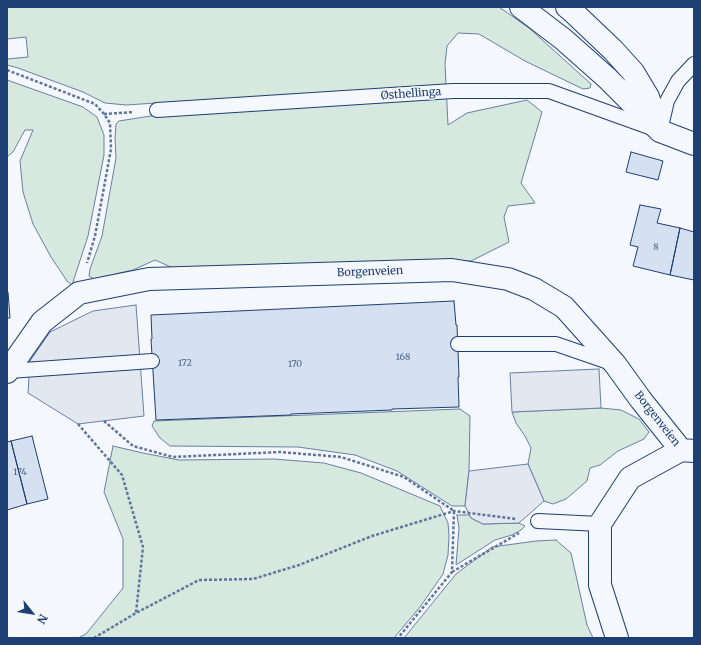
<!DOCTYPE html>
<html>
<head>
<meta charset="utf-8">
<style>
  body { margin:0 }
  #map { position:relative; width:701px; height:645px; overflow:hidden; background:#f4f7fb; font-family:Merriweather,serif }
  canvas { display:block }
  .frame { position:absolute; inset:0; border:8px solid #1d3f73; pointer-events:none }
  .north { position:absolute; left:12px; top:593px; width:40px; height:40px; -webkit-text-stroke:3px #f4f7fb; paint-order:stroke; rotate:120deg; font-size:11px; font-weight:700; line-height:16px; text-align:center; color:#1d3f73 }
  .north::after { content:''; display:block; margin:auto; width:14px; height:18px; background:#1d3f73; clip-path:polygon(50% 0,100% 100%,50% 72%,0 100%) }
</style>
</head>
<body>
<div id="map">
<canvas width="701" height="645"></canvas>
<div class="frame"></div>
<div class="north">N</div>
</div>
<script>
const ctx = document.querySelector('canvas').getContext('2d');
ctx.lineJoin = 'round';
function paint(path, color) {
  ctx.fillStyle = color;
  ctx.fill(path, 'evenodd');
}
function poly(rows) {
  const path = new Path2D();
  for (const r of rows) {
    path.moveTo(r[0], r[1]);
    for (let i = 2; i < r.length; i += 2) path.lineTo(r[i], r[i + 1]);
  }
  return path;
}
function strokePath(path, color, width, dash) {
  ctx.strokeStyle = color;
  ctx.lineWidth = width;
  ctx.lineCap = dash ? 'butt' : 'round';
  ctx.setLineDash(dash || []);
  ctx.stroke(path);
}
function label(font, color, halo, rows, align = 'center') {
  ctx.font = font + ' Merriweather,serif';
  ctx.lineWidth = 3;
  ctx.setLineDash([]);
  ctx.textBaseline = 'middle';
  ctx.strokeStyle = halo;
  ctx.fillStyle = color;
  for (const [text, x, y, turn = 0] of rows) {
    ctx.save();
    ctx.translate(x, y);
    ctx.rotate((+turn || 0) * Math.PI / 180);
    ctx.textAlign = isNaN(turn) ? turn : align;
    if (halo) ctx.strokeText(text, 0, 0);
    ctx.fillText(text, 0, 0);
    ctx.restore();
  }
}
const green = poly([
  [7,7,499,7,529,28,591,84,590,88,583,89,525,61,479,34,458,33,447,46,445,64,448,125,467,113,527,100,542,112,521,183,535,203,508,206,504,217,509,242,471,261,344,263,182,272,155,260,133,270,94,279,89,276,90,269,102,236,116,158,115,138,116,124,119,121,157,115,156,103,126,105,105,103,83,92,18,68,7,65,7,59,28,57,26,37,7,39,7,7],
  [7,80,83,107,97,117,104,135,104,155,88,236,72,285,67,281,51,257,33,224,23,192,20,161,33,130,25,130,13,152,7,157,7,80],
  [601,408,621,410,639,419,649,432,644,439,618,451,600,465,590,468,587,481,566,499,553,504,544,501,528,464,531,448,525,436,516,423,512,412,601,408],
  [460,409,470,416,469,471,465,506,452,506,397,471,355,455,298,447,170,446,160,438,152,426,154,421,460,409],
  [113,446,143,453,179,460,274,459,324,463,361,473,440,506,448,523,449,536,448,555,443,574,420,607,394,638,78,638,86,634,123,588,123,539,104,492,113,446],
  [457,515,469,515,471,518,483,524,519,523,525,526,521,530,512,535,495,540,456,565,459,528,457,515],
  [556,540,571,553,587,625,593,638,404,638,456,574,492,547,536,541,556,540]
]);
paint(green, '#d7e8df');
strokePath(green, '#687fa3', 1);
const parking = poly([
  [136,305,144,416,78,424,28,393,30,361,50,332,93,311,136,305],
  [599,369,601,408,512,412,510,373,599,369],
  [528,464,544,501,519,523,483,524,471,518,465,506,469,471,528,464]
]);
paint(parking, '#e3e8f0');
strokePath(parking, '#687fa3', 1);
const building = poly([
  [631,152,663,161,658,180,626,172,631,152],
  [640,205,661,209,657,223,680,228,670,275,633,266,638,247,630,245,640,205],
  [680,228,694,232,694,280,670,275,680,228],
  [7,292,8,292,10,318,7,318,7,292],
  [454,301,456,325,457,325,459,377,458,377,459,407,392,409,392,410,291,414,291,415,156,420,151,339,152,339,151,315,454,301],
  [32,436,48,499,27,504,11,441,32,436],
  [11,441,27,504,7,510,7,442,11,441]
]);
paint(building, '#d5e0f0');
strokePath(building, '#1d3f73', 1);
const service = poly([
  [157,110,453,91,549,91,660,131,667,101,678,81,694,64],
  [458,344,556,344,611,363],
  [9,371,152,361],
  [538,521,600,524]
]);
const minor = poly([
  [521,7,563,39,607,78,660,131,694,144],
  [567,7,572,11,613,50,633,72,648,97,658,126],
  [7,372,42,322,79,293,149,279,452,270,508,279,534,289,564,307,615,364,641,400,681,450,694,451],
  [617,638,600,585,600,524,630,478,681,450]
]);
strokePath(service, '#1d3f73', 16);
strokePath(minor, '#1d3f73', 24);
strokePath(poly([
  [7,70,95,104,104,114,110,123,111,149,95,236,87,263],
  [104,114,134,112],
  [104,421,133,446,173,457,280,452,341,457,404,477,454,511,452,572,398,638],
  [78,424,122,475,143,547,136,613],
  [452,572,519,533],
  [94,638,136,613,199,580,253,579,299,565,372,536,454,511,516,519]
]), '#5e769c', 2.5, [3, 2]);
strokePath(service, '#f4f7fb', 14);
strokePath(minor, '#f4f7fb', 22);
label('9px', '#4b6792', null, [
  ["8",656,247],
  ["168",403,357],
  ["172",185,363],
  ["170",295,364],
  ["174",20,472]
]);
label('11px', '#1d3f73', '#f4f7fb', [
  ["Østhellinga",411,94,-4],
  ["Borgenveien",370,272,-2],
  ["Borgenveien",657,419,52]
]);
</script>
</body>
</html>
